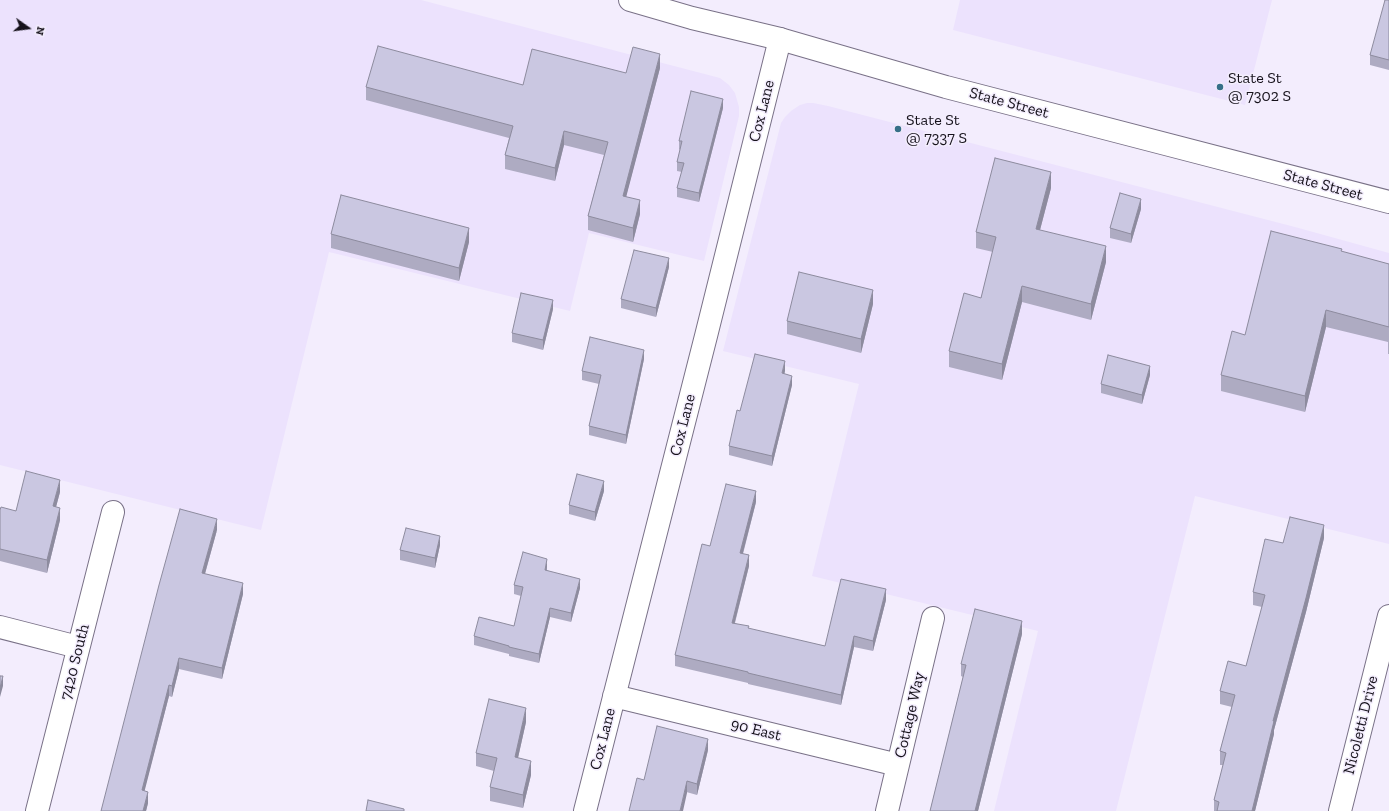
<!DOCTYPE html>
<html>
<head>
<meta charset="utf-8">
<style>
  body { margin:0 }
  #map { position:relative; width:1389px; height:811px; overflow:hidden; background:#f3edfd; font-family:"Zilla Slab",serif }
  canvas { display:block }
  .north { position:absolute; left:8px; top:8px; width:40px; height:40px; -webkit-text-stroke:3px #f3edfd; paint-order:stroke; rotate:104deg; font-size:11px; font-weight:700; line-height:16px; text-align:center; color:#16121b }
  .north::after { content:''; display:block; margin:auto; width:14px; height:18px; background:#16121b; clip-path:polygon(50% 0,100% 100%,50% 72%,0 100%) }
</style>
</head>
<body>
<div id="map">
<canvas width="1389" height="811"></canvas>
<div class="north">N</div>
</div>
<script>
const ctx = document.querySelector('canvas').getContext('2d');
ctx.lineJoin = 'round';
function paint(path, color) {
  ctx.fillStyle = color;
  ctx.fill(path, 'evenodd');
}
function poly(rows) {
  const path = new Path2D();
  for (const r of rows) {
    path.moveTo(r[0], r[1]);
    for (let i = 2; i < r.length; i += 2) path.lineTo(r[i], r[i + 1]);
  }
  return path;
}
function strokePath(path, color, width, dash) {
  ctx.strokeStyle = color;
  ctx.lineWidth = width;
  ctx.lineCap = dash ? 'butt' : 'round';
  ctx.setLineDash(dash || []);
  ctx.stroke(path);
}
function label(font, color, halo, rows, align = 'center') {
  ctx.font = font + ' "Zilla Slab",serif';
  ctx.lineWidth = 3;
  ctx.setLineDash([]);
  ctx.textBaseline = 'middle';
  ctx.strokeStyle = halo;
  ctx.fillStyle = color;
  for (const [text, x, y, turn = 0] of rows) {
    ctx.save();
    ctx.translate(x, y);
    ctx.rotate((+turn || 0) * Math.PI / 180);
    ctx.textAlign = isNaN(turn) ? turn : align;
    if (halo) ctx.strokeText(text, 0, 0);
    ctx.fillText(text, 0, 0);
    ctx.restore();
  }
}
paint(poly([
  [0,0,421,0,720,78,729,85,735,93,739,107,739,116,704,261,589,233,570,311,329,252,261,530,0,465],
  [960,0,1272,0,1245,105,953,30],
  [807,103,813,103,828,106,1295,227,1389,253,1389,544,1195,496,1116,811,994,811,1038,631,812,576,859,384,723,351,781,123,785,117,791,111,800,105]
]), '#ece2fd');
const street = poly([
  [0,627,78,647],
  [614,696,898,765],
  [37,811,113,512],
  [585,811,706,336,780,39],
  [887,811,933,618],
  [1340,811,1389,616]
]);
const primary = poly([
  [630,0,692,18,780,39,946,87,1389,202]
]);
strokePath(street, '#797187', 24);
strokePath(primary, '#797187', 24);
strokePath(street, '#fff', 22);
strokePath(primary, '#fff', 22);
paint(poly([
  [1389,0,1389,70,1370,65,1370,55],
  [660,68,626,196,640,214,633,242,588,230,588,216,604,155,564,145,555,181,505,169,505,155,509,138,366,100,366,87,523,85,626,73],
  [723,108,699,202,677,197,677,188,682,172,677,171,677,162,680,150,679,149,679,141],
  [1051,188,1040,230,1106,262,1091,320,1022,302,1002,380,949,367,949,351,981,298,993,252,976,248,976,232],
  [1141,209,1131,243,1110,238,1110,228],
  [331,234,469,242,459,281,331,248],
  [1342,252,1389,264,1389,354,1388,354,1388,342,1326,327,1305,412,1221,391,1221,375,1245,335],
  [669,267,656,317,621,308,621,299],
  [873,304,861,353,787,334,787,321],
  [553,309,543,350,512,342,512,333],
  [644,359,626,444,589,435,589,426,599,384,582,380,582,371],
  [785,371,784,374,792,385,772,466,729,455,729,446,740,411],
  [1150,375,1142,404,1101,393,1101,384],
  [604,491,595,521,569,514,569,505],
  [60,492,56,507,60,520,47,573,0,561,0,510,16,511],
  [756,502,743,554,749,566,735,623,749,629,825,646,886,600,873,651,854,647,841,705,748,684,748,683,675,666,675,655,710,546],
  [217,530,205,574,243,594,222,679,179,669,172,697,169,696,144,791,148,803,146,811,101,811],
  [1324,538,1306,612,1274,730,1274,734,1255,811,1214,811,1214,800,1223,765,1220,765,1220,751,1232,707,1220,704,1220,691,1246,666,1262,607,1253,605,1253,592],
  [440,545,435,568,400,560,400,550],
  [547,567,547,570,580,588,571,622,550,617,539,663,509,656,509,654,474,645,474,636,514,626,521,596,514,594,514,585],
  [1022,634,978,811,930,811,963,677,961,676,961,664],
  [526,722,518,758,531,775,523,808,490,801,490,787,494,771,476,766,476,753],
  [708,750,697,795,644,780]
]), '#aeabc2');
paint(poly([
  [660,54,660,68,623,209,623,196],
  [723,99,723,108,699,202,699,193],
  [564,131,564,145,555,181,555,168],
  [1051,172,1051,188,1036,245,1036,229],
  [1141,199,1141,209,1131,243,1131,234],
  [640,200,640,214,633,242,633,228],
  [469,228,469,242,459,281,459,268],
  [1106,246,1106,262,1091,320,1091,304],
  [669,258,669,267,656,317,656,308],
  [1022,286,1022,302,1002,380,1002,364],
  [873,290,873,304,861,353,861,339],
  [553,300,553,309,543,350,543,340],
  [1326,310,1326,327,1305,412,1305,396],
  [644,350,644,359,626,444,626,435],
  [785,361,785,371,782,383,782,373],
  [1150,366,1150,375,1142,404,1142,395],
  [792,376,792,385,772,466,772,456],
  [60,480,60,492,53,518,53,506],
  [604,481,604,491,595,521,595,512],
  [756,491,756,502,740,564,740,553],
  [60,508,60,520,47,573,47,560],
  [217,519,217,530,202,584,202,573],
  [1324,525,1324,538,1306,612,1274,730,1274,734,1255,811,1252,811,1273,721],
  [440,536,440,545,435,568,435,558],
  [749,555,749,566,732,633,732,623],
  [547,559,547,567,545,579,545,570],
  [580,579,580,588,571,622,571,613],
  [243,583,243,594,222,679,222,668],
  [886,589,886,600,873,651,873,641],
  [550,608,550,617,539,663,539,654],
  [1022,621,1022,634,978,811,975,811],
  [854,636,854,647,841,705,841,695],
  [179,658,179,669,172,697,172,686],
  [3,676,3,686,0,697,0,688],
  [169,685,169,696,142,801,142,790],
  [526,708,526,722,515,771,515,757],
  [708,739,708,750,697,795,697,784],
  [531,761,531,775,523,808,523,795],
  [687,781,687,793,683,811,680,811],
  [148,792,148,803,146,811,143,811]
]), '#8d8b9e');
const building = poly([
  [1385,0,1389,0,1389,60,1370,55,1385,0],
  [378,46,523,85,532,49,626,73,633,47,660,54,623,196,640,200,633,228,588,216,608,142,564,131,555,168,505,155,513,126,366,87,378,46],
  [691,91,723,99,699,193,677,188,684,163,677,162,682,141,679,141,691,91],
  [995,158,1051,172,1036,229,1106,246,1091,304,1022,286,1002,364,949,351,964,293,981,298,996,237,976,232,995,158],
  [1120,193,1141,199,1131,234,1110,228,1120,193],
  [341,195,469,228,459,268,331,234,341,195],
  [1271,231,1342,249,1341,251,1389,264,1389,327,1326,310,1305,396,1221,375,1232,331,1245,335,1271,231],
  [634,250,669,258,656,308,621,299,634,250],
  [799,272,873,290,861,339,787,321,799,272],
  [521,293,553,300,543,340,512,333,521,293],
  [590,337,644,350,626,435,589,426,601,375,582,371,590,337],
  [755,354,785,361,782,373,792,376,772,456,729,446,737,410,740,411,755,354],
  [1108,355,1150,366,1142,395,1101,384,1108,355],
  [26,471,60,480,53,506,60,508,47,560,0,549,0,510,1,507,16,511,26,471],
  [577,474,604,481,595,512,569,505,577,474],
  [726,484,756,491,740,553,749,555,732,623,749,626,748,628,825,646,841,579,886,589,873,641,854,636,841,695,748,673,748,672,675,655,702,544,710,546,726,484],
  [180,509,217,519,202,573,243,583,222,668,179,658,172,686,169,685,142,790,148,792,143,811,101,811,159,585,180,509],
  [1290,517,1324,525,1306,598,1273,721,1274,721,1252,811,1217,811,1219,802,1214,800,1226,753,1220,751,1235,695,1220,691,1228,661,1246,666,1265,595,1253,592,1265,539,1283,543,1290,517],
  [406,528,440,536,435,558,400,550,406,528],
  [523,552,547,559,545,570,580,579,571,613,550,608,539,654,509,647,509,646,474,636,479,617,514,626,523,587,514,585,523,552],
  [975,609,1022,621,975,811,930,811,966,665,961,664,975,609],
  [0,676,3,676,0,688,0,676],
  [489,699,526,708,515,757,531,761,523,795,490,787,497,758,476,753,489,699],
  [657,726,708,739,697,784,687,781,680,811,629,811,637,778,644,780,657,726],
  [368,800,404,809,404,811,366,811,368,800]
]);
paint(building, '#cac7e1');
strokePath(building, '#8d8b9e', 1);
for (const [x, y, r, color] of [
  [1220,87,4,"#366f88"],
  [898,129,4,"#366f88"]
]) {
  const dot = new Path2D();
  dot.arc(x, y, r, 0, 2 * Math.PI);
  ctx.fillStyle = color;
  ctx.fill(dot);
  strokePath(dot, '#f3edfd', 1.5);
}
label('16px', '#16121b', '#f3edfd', [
  ["State St",1228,78],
  ["@ 7302 S",1228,96],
  ["State St",906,120],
  ["@ 7337 S",906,138]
], 'left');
label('16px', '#16121b', '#f3edfd', [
  ["State Street",1009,103,15],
  ["Cox Lane",762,111,-76],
  ["State Street",1323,185,15],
  ["Cox Lane",683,425,-76],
  ["7420 South",75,662,-76],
  ["Cottage Way",910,715,-77],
  ["Nicoletti Drive",1361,725,-76],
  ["90 East",756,730,14],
  ["Cox Lane",603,739,-76]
]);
</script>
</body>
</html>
